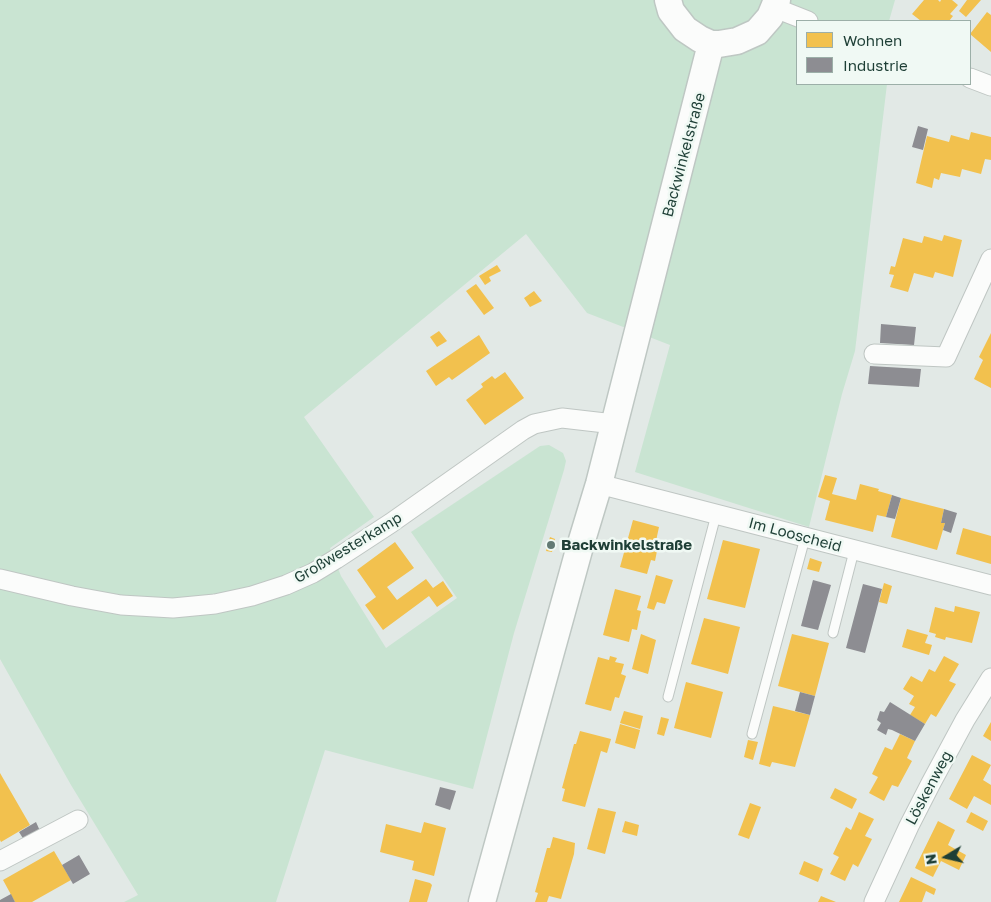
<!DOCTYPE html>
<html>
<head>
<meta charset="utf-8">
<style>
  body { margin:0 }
  #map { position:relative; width:991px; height:902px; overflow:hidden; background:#e2e9e6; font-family:"Golos Text",sans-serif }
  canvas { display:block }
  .legend { position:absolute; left:796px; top:20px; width:175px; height:65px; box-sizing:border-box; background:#f0f9f4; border:1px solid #9cafa8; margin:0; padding:6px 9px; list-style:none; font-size:15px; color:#1e3f36 }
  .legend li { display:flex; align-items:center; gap:10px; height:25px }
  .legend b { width:25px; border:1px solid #9cafa8 }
  .north { position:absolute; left:921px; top:832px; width:50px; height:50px; -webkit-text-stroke:4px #f0f9f4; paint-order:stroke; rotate:261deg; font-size:14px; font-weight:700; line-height:20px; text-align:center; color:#1e3f36 }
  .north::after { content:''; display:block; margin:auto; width:18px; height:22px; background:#1e3f36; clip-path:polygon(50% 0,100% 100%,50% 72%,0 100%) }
</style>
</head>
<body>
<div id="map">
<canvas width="991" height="902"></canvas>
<ul class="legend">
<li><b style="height:14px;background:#f2c14e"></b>Wohnen</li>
<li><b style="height:14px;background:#8d8d92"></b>Industrie</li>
</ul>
<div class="north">N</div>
</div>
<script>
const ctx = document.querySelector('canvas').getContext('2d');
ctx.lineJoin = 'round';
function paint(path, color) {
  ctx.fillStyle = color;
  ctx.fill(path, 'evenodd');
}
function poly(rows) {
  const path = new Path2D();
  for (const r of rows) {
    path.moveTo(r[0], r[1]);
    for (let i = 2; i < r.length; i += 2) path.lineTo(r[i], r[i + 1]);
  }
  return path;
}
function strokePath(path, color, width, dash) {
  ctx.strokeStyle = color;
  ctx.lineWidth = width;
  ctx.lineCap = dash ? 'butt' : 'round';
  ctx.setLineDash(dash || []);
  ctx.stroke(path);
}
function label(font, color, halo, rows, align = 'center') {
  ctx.font = font + ' "Golos Text",sans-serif';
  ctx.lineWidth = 5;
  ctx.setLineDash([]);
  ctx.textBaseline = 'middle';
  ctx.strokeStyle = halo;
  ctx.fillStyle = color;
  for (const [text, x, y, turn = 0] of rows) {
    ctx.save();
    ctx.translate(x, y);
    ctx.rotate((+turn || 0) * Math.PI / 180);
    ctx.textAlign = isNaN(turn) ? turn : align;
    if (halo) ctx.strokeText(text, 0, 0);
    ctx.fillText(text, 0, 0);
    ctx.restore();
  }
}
paint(poly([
  [0,0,895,0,889,21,797,21,797,84,887,84,855,351,842,394,809,527,635,472,670,345,587,313,526,234,304,417,374,517,330,548,341,576,386,648,457,598,411,532,540,446,549,445,563,453,566,461,564,470,514,633,473,789,325,750,276,902,124,902,138,895,71,785,0,659]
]), '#c9e4d2');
paint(poly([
  [924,0,938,0,940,2,941,0,952,0,958,5,950,14,953,16,949,21,921,21,912,14],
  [967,0,981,0,966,17,959,11],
  [987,12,991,15,991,52,970,34],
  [971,132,991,137,991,160,985,159,981,174,962,169,960,177,941,173,939,180,934,178,932,188,916,183,927,136,949,142,951,135,969,140],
  [944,235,962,240,953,277,935,272,933,278,914,273,908,292,890,287,894,275,889,274,891,266,895,267,903,238,922,243,924,236,942,241],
  [497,265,501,271,489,277,491,281,485,285,479,276],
  [476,284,494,308,484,315,466,291],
  [534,291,542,301,530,307,524,298],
  [439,331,447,341,437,347,430,337],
  [991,333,991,388,974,379,983,360,979,357],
  [479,335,490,353,452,380,449,377,436,386,426,371],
  [505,372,524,398,485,425,466,400,483,387,481,384,492,376,495,379],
  [825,475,837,478,832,494,856,500,860,484,879,489,878,491,892,495,886,517,877,515,873,532,825,520,830,501,818,497],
  [901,498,944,509,941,523,945,523,937,550,891,537],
  [633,520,659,527,656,541,660,542,657,551,655,561,651,560,647,574,620,567],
  [963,528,991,536,991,564,956,554],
  [550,537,555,539,552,552,546,551],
  [723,540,760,549,745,608,707,599],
  [395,542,414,568,387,587,397,600,426,579,433,588,443,581,453,596,437,607,429,596,383,630,365,605,376,597,357,570],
  [810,558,822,562,819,572,807,569],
  [656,575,673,580,665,604,657,602,654,610,647,608],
  [884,583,892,586,887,604,879,602],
  [615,589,641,596,637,610,641,611,639,620,637,630,632,629,629,642,603,635],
  [955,606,980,612,972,643,946,637,945,640,935,637,936,634,929,632,935,607,954,612],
  [704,618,740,627,728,674,691,664],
  [907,629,928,635,925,643,932,645,929,655,902,647],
  [641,634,656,640,648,674,632,669],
  [792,634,829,643,815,696,778,686],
  [610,656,617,658,615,662,624,664,621,674,626,676,619,698,615,697,611,711,585,704,598,657,609,660],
  [944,656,959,664,949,681,956,684,936,717,931,714,925,724,910,715,915,707,909,704,914,696,903,689,911,676,922,682,929,669,935,672],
  [686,682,723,692,711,738,674,728],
  [773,706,810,715,795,767,772,762,770,767,759,764],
  [624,711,643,716,640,729,620,723],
  [661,717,669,719,664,736,657,734],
  [991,722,991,741,983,736],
  [620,724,640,730,635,749,615,743],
  [580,731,611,739,607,753,601,751,585,807,562,801,565,789,562,788,574,744,576,744],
  [900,734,915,741,907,758,912,761,898,787,892,785,884,801,869,793,878,777,872,774,885,747,892,750],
  [748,740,758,742,753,760,744,757],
  [972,755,991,765,983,780,991,785,991,805,974,796,967,809,949,799],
  [0,773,30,825,1,842,0,840],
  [835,788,857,799,852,809,830,798],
  [750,803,761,807,749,839,738,835],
  [598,808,616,812,605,854,587,849],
  [859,812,874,819,865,836,872,839,858,867,853,864,845,881,830,874,839,857,833,854,846,827,851,830],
  [971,812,988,821,983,831,966,822],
  [625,821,639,825,637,836,622,832],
  [938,821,955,830,948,845,966,855,959,870,941,861,933,877,915,868],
  [424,822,446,828,434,876,412,870,414,861,380,852,386,824,421,833],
  [553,837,575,843,574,854,561,899,549,896,547,902,535,902,538,893,535,892,547,848,550,848],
  [54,851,71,880,32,902,15,902,3,880],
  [804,861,823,869,818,882,799,874],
  [911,877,936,889,934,895,926,891,922,902,899,902],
  [415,879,430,883,432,885,427,902,409,902],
  [821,896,836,902,818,902]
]), '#f2c14e');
paint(poly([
  [918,126,928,129,923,150,912,147],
  [881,324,916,327,914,345,880,343],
  [870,366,921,369,919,387,868,384],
  [892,495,901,498,895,519,886,517],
  [944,509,957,513,951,533,943,530,945,523,941,523],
  [813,580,831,585,818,630,801,626],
  [863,584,882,589,865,653,846,648],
  [800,692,815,696,810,715,795,711],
  [890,702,925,724,915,741,892,730,888,729,886,735,877,730,881,723,877,720,880,711,884,712],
  [440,787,456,791,450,810,435,805],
  [36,822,40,831,24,840,19,832],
  [79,855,90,874,73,884,62,865],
  [11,894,15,902,0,902,0,900]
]), '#8d8d92');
const lane = poly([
  [833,633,854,551],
  [668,697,716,515],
  [752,734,805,538]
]);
const street = poly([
  [775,8,808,21],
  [970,78,991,86],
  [874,354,946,357,991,259],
  [599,484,991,585],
  [0,579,72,596,121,605,173,608,215,604,252,596,286,585,313,573,336,559,391,523,523,430,534,424,562,418,614,424],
  [0,861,78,820],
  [874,902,909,826,931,783,965,720,991,678]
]);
const secondary = poly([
  [668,0,671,11,685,29,700,39,711,44,719,44,737,41,757,32,770,17,777,0],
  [482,902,579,550,599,484,711,44]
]);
strokePath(lane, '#bfc6c3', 11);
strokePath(street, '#bfc6c3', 21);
strokePath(secondary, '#bec7c3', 29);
strokePath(lane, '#fbfcfb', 9);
strokePath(street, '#fbfcfb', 19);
strokePath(secondary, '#fbfcfb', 26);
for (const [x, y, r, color] of [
  [551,545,5,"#637a74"]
]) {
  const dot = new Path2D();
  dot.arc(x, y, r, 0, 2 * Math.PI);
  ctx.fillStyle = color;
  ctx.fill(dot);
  strokePath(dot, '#f0f9f4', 2);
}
label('15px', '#1e3f36', '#f0f9f4', [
  ["Backwinkelstraße",684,155,-75],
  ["Im Looscheid",795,535,15],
  ["Großwesterkamp",348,548,-31],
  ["Löskenweg",929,788,-62]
]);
label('bold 15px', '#1e3f36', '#f0f9f4', [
  ["Backwinkelstraße",561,545]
], 'left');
</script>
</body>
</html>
